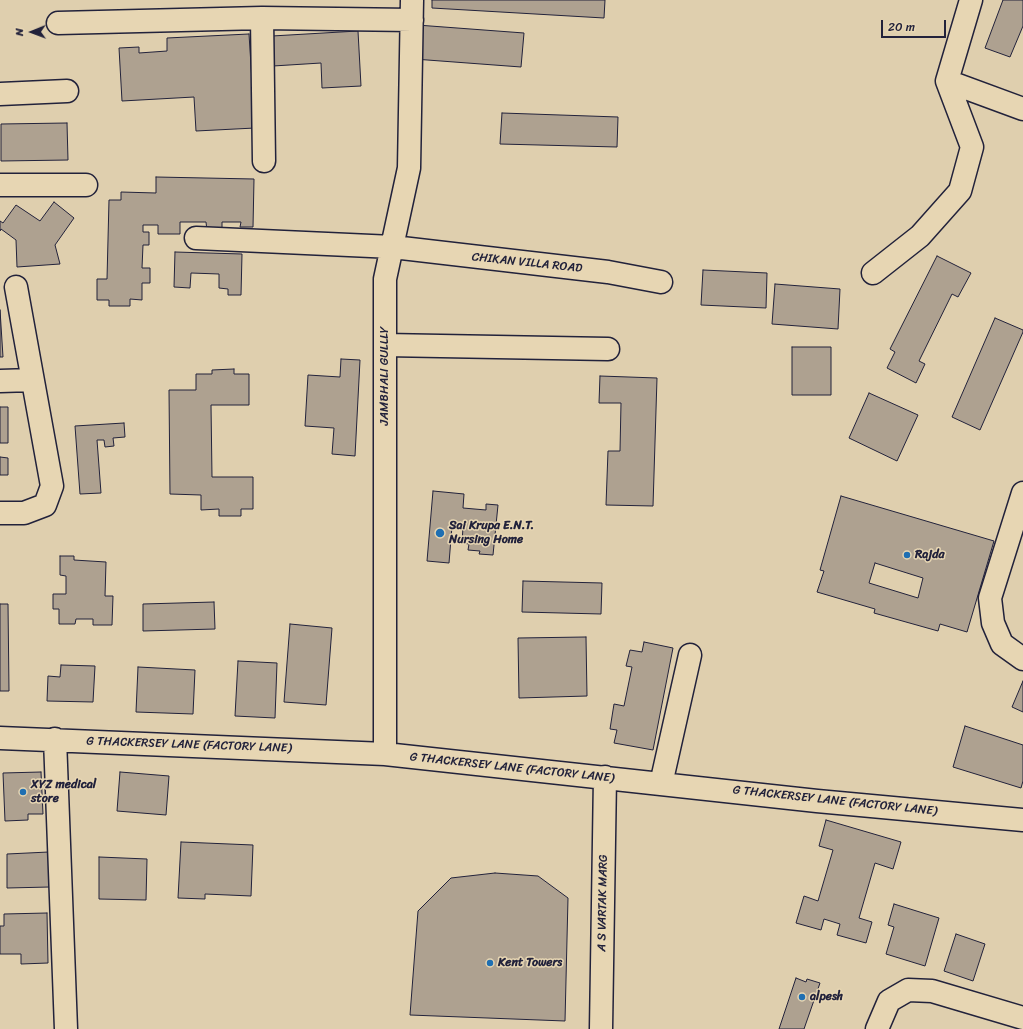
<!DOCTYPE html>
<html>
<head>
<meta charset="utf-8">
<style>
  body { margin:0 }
  #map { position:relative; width:1023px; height:1029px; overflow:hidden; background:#dfcfae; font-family:Sriracha,sans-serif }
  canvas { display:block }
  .north { position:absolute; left:12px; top:12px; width:40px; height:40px; -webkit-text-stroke:3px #e7d6b3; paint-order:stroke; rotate:269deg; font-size:11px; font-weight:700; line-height:16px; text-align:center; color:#22223b }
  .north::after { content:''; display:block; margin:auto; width:14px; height:18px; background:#22223b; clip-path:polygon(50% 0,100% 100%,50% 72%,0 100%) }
  .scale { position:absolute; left:881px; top:20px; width:65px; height:18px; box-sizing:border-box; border:2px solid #22223b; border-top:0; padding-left:5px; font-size:12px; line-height:14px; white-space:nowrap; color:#22223b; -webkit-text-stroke:3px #e7d6b3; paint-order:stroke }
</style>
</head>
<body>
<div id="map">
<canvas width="1023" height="1029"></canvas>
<div class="north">N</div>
<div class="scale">20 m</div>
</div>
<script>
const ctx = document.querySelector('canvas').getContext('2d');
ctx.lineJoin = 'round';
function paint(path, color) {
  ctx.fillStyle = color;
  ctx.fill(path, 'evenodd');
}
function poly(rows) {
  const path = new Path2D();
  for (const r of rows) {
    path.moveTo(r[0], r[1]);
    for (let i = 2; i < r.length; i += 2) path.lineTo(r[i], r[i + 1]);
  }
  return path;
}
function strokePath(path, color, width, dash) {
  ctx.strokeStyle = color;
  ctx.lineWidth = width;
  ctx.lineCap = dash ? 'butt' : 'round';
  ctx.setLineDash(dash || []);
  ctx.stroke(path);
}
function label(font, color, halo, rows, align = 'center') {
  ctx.font = font + ' Sriracha,sans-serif';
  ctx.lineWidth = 3;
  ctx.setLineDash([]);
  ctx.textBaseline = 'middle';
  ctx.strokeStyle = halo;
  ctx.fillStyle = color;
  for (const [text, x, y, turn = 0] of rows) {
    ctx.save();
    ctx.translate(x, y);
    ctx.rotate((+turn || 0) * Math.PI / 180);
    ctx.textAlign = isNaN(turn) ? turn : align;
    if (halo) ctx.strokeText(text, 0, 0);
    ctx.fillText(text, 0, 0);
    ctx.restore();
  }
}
const building = poly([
  [432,0,605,0,604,18,432,8,432,0],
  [1003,0,1023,0,1023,26,1010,57,985,48,1003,0],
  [417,25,524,33,521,67,414,59,417,25],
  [358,31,361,86,322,88,321,63,273,66,272,36,358,31],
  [249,34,255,128,196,131,194,97,122,101,119,48,139,47,139,53,167,51,167,38,249,34],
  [502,113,618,117,617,147,500,144,502,113],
  [67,123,68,160,1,161,1,124,67,123],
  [156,177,254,179,253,227,240,227,241,222,222,222,222,231,207,231,206,222,180,222,180,234,158,234,158,225,143,225,143,232,149,232,149,245,143,245,142,268,150,268,150,283,142,283,142,300,130,299,130,306,109,306,109,300,97,300,97,279,107,279,109,200,121,200,121,192,156,193,156,177],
  [54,202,74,218,55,245,60,264,17,267,16,240,1,229,0,231,0,221,3,223,16,205,40,221,54,202],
  [175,252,242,254,241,295,228,295,228,289,219,288,219,274,191,273,190,288,174,287,175,252],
  [937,256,971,273,958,297,952,294,919,361,925,364,916,383,887,368,895,352,890,349,937,256],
  [703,270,767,273,766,308,701,305,703,270],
  [775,284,840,289,838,329,772,324,775,284],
  [0,310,3,357,0,357,0,310],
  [995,318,1023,330,1023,332,980,430,952,417,995,318],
  [792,347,831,347,831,395,792,395,792,347],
  [341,359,360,360,355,456,332,454,334,428,305,426,308,375,340,377,341,359],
  [234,369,234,374,249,374,249,405,211,405,212,477,253,477,253,509,241,509,241,516,219,516,219,509,201,510,201,495,170,494,169,390,196,390,196,374,212,374,212,370,234,369],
  [600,376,657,378,653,506,606,505,608,451,620,451,621,403,599,403,600,376],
  [869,393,918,415,897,461,849,438,869,393],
  [0,407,8,407,8,443,0,443,0,407],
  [124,423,125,437,113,438,114,446,105,447,104,440,97,440,101,493,80,494,75,426,124,423],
  [0,457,8,458,8,475,0,475,0,457],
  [433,491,464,494,463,508,486,510,486,504,498,505,493,555,479,554,480,551,468,550,469,544,462,543,463,527,452,526,449,563,427,561,433,491],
  [841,496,994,541,967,632,940,624,938,631,874,613,875,609,817,592,824,571,820,570,841,496],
  [60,556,74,556,74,560,106,562,105,596,113,596,112,625,93,625,93,619,76,619,75,624,59,624,59,609,53,609,53,594,66,594,66,576,60,575,60,556],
  [875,563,923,578,918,598,869,583,875,563],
  [523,581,602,583,601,614,522,612,523,581],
  [214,602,215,629,143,631,143,604,214,602],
  [0,604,8,604,9,691,0,691,0,604],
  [290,624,332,628,326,705,284,702,290,624],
  [586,637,587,696,519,698,518,638,586,637],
  [644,642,673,648,653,750,614,743,617,730,610,729,614,704,624,706,632,667,626,666,630,650,642,652,644,642],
  [238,661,277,663,275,718,235,716,238,661],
  [61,665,95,666,93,702,47,701,48,676,60,677,61,665],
  [138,667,195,670,193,714,136,712,138,667],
  [1023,681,1023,712,1012,707,1023,681],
  [965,726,1023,745,1023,781,1021,788,953,767,965,726],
  [41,772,43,814,28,814,28,820,5,821,3,773,41,772],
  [120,772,169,776,166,815,117,811,120,772],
  [826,820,901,842,893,869,875,863,859,918,872,922,866,943,837,935,840,924,824,919,821,930,796,923,804,896,818,901,833,850,819,846,826,820],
  [181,842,253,845,251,896,205,894,205,899,178,898,181,842],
  [49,852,50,887,7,888,7,854,49,852],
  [99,857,147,859,146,900,99,899,99,857],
  [495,873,538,876,568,898,565,1021,410,1015,418,911,451,878,495,873],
  [894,904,939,918,925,966,886,954,894,927,888,925,894,904],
  [47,913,48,963,21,964,21,954,0,954,0,926,4,926,4,914,47,913],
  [956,934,985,944,973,981,944,971,956,934],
  [796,978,806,982,807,979,820,983,804,1029,779,1029,796,978]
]);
paint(building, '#aea190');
strokePath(building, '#22223b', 1);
const minor = poly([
  [262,18,264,161],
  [58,23,262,18,412,20],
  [947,81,1023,109],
  [0,94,67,91],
  [0,185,86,185],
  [196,238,393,247,608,272,661,282],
  [873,273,920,236,960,191,972,147,947,81,971,0],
  [385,345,608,349],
  [0,381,32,380],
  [1023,493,990,598,993,623,1002,644,1023,659],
  [0,513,24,513,45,505,52,486,16,287],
  [0,738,385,754,817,801,1023,820],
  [55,739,66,1029],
  [385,754,385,279,409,168,412,0],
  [661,784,690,655],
  [601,1029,605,777],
  [877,1029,889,1001,908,990,932,991,1023,1018]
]);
strokePath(minor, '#22223b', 25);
strokePath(minor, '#e7d6b3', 22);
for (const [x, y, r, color] of [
  [440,533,5,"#1f6fb2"],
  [907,555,4,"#1f6fb2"],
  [23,792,4,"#1f6fb2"],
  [490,963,4,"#1f6fb2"],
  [802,997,4,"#1f6fb2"]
]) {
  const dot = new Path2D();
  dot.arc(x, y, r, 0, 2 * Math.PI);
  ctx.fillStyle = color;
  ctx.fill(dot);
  strokePath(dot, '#e7d6b3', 1.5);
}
label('12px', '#22223b', '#e7d6b3', [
  ["CHIKAN VILLA ROAD",527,263,6],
  ["JAMBHALI GULLLY",385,376,-90],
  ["G THACKERSEY LANE (FACTORY LANE)",189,745,2],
  ["G THACKERSEY LANE (FACTORY LANE)",512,768,6],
  ["G THACKERSEY LANE (FACTORY LANE)",835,801,6],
  ["A S VARTAK MARG",603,903,-89]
]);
label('bold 12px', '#22223b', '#e7d6b3', [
  ["Sai Krupa E.N.T.",449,526],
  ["Nursing Home",449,540],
  ["Rajda",915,555],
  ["XYZ medical",31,785],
  ["store",31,799],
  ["Kent Towers",498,963],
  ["alpesh",810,997]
], 'left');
</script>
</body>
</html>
